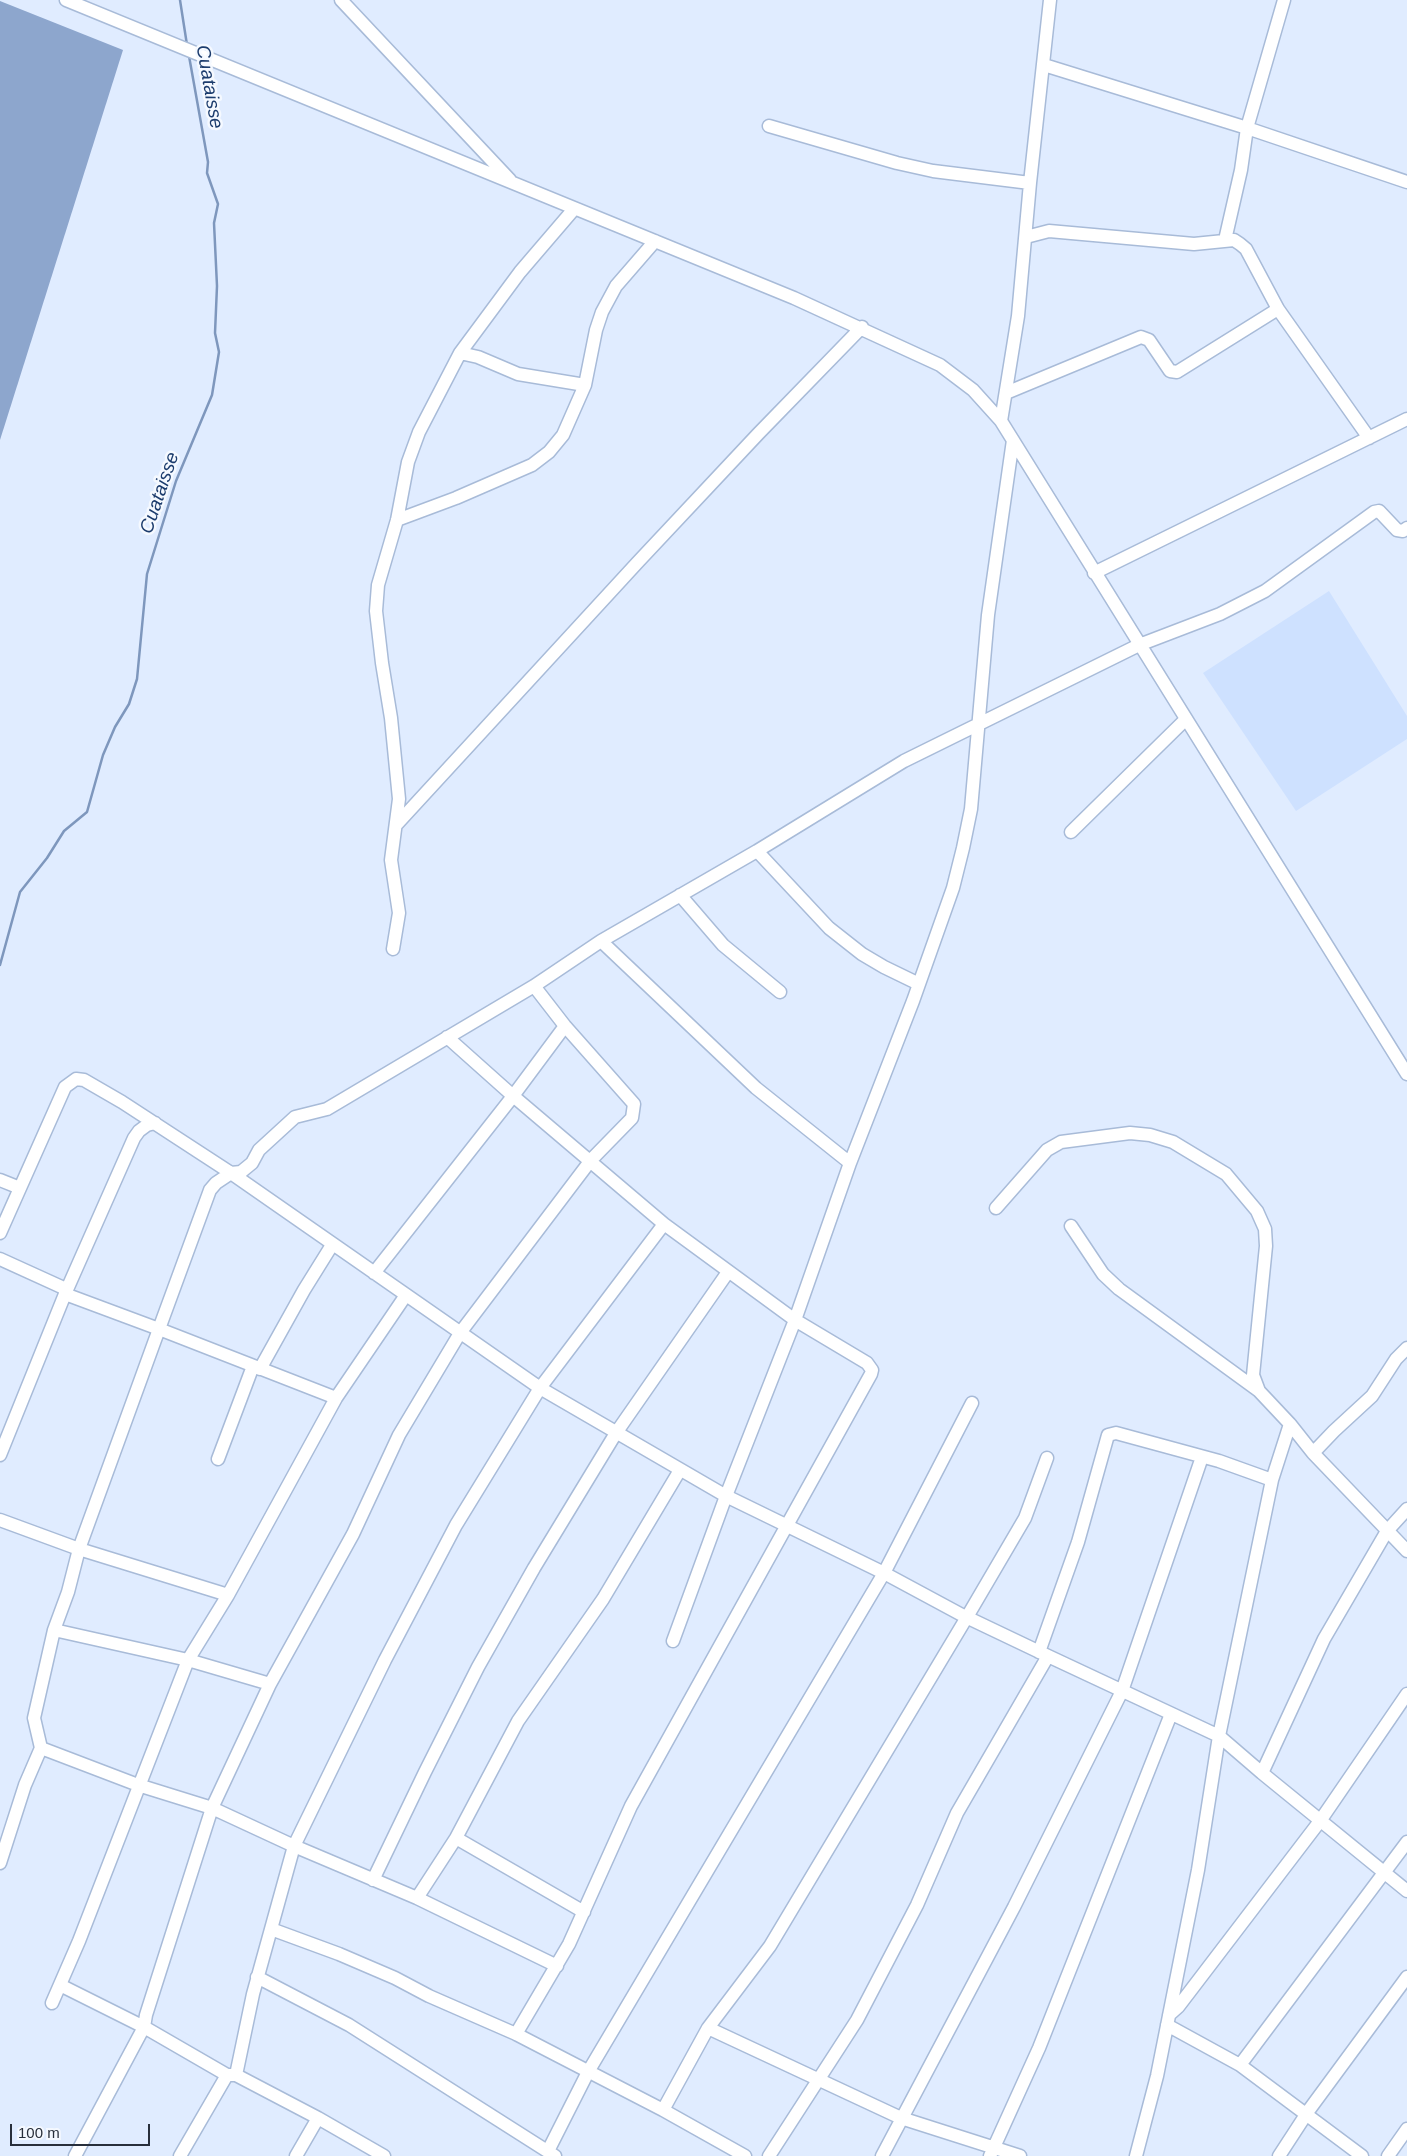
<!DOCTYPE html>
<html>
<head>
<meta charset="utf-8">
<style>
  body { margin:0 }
  #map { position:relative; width:1407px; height:2156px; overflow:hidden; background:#e0ecff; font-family:Arial,sans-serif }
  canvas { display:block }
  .scale { position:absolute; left:10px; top:2124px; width:140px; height:22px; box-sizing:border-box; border:2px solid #282f3b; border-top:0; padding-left:6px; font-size:15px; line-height:18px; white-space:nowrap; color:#282f3b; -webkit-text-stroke:4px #f5f9ff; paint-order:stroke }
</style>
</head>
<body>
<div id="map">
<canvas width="1407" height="2156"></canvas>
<div class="scale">100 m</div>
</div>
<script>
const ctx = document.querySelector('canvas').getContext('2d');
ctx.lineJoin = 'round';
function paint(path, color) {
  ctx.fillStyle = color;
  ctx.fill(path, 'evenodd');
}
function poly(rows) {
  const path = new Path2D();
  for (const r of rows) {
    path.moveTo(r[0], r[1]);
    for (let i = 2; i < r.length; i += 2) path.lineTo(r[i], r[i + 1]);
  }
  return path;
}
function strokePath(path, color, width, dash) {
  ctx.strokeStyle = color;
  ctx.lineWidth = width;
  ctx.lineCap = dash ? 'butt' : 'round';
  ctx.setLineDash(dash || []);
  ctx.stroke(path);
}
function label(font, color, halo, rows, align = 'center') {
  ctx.font = font + ' Arial,sans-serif';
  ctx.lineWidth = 5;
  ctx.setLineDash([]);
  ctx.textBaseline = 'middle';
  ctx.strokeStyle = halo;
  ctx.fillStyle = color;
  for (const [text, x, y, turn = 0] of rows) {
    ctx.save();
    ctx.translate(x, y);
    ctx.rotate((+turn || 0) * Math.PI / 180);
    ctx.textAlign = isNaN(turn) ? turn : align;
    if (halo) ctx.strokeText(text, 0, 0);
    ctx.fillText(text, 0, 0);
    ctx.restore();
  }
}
paint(poly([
  [1329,591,1407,716,1407,739,1296,811,1203,673]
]), '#cee1ff');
paint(poly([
  [0,1,123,50,0,440]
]), '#8da6cd');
strokePath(poly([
  [180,0,187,45],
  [0,965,20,892,47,858,64,831,87,812,103,755,115,727,129,704,137,679,147,574,176,481,212,395,219,352,215,333,217,286,214,223,218,204,207,173,208,162,189,56]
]), '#7e97bd', 2.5);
const minor = poly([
  [66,0,794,298,940,365,973,390,1001,421,1407,1074],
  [341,0,510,180],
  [1044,65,1247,128,1407,182],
  [769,126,897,163,933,171,1030,183],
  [1026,237,1049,231,1194,244,1234,240,1240,244,1246,249,1278,309,1369,438],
  [1225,240,1241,170,1247,128,1284,0],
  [460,353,478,357,518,374,585,385],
  [1006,393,1141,337,1149,340,1170,371,1177,372,1278,309],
  [1001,421,1018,316,1030,183,1050,0],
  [397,520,456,498,532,465,549,452,563,435,585,385,596,330,602,312,616,286,655,241],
  [1094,573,1407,419],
  [397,824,637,563,758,434,862,327],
  [1071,832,1185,720],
  [757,851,829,928,862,954,884,967,919,984],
  [680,895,723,945,780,992],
  [601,941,756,1088,850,1163,795,1320,726,1496,673,1641],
  [393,949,399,913,391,860,399,799,391,718,382,663,376,611,378,585,397,520,408,462,419,432,460,353,520,272,574,209],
  [447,1037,512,1095,664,1224,795,1320,867,1363,872,1370,871,1374,631,1806,569,1944,516,2034],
  [850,1163,913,1001,953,888,963,848,971,809,988,615,1013,440],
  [0,1180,20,1188],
  [996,1208,1047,1150,1061,1142,1130,1133,1150,1135,1173,1142,1226,1174,1257,1211,1265,1229,1266,1246,1253,1375,1259,1391,1290,1424],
  [1071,1226,1103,1274,1119,1289,1259,1391],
  [0,1233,65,1087,76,1079,84,1080,122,1102,231,1173,241,1172,252,1163,259,1150,295,1117,327,1109,534,986,601,941,757,851,904,761,1139,645,1220,614,1265,591,1374,512,1379,511,1397,530,1403,531,1407,528],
  [0,1259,66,1289],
  [374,1273,510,1100,565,1026],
  [65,1294,134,1138,139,1131,147,1125,155,1123],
  [260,1369,304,1290,332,1245],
  [1313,1453,1334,1431,1372,1396,1396,1359,1407,1348],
  [0,1455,65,1294,159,1329,210,1190,216,1183,231,1173,540,1388,726,1496,884,1573,962,1615,1048,1656,1219,1736,1262,1773,1407,1891],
  [218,1459,253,1366],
  [0,1520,79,1549,228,1595],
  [54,1630,188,1660,270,1684],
  [1039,1652,1078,1542,1108,1435,1116,1433,1219,1461,1272,1480],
  [41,1748,138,1785,212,1808,294,1846,417,1898,557,1966],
  [1262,1773,1324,1639,1387,1531,1407,1509],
  [456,1838,584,1912],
  [0,1863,25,1785,41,1748,34,1718,54,1630,68,1592,79,1549,159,1329,336,1398],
  [373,1880,425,1772,478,1667,534,1568,616,1433,728,1272],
  [417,1898,456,1838,518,1721,603,1599,680,1470],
  [271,1929,339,1954,395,1978,429,1996,516,2034,663,2110,745,2156],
  [257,1977,349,2025,555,2156],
  [60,1985,144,2027,227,2075,236,2075],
  [52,2003,79,1941,188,1660,228,1595,336,1398,406,1295],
  [1169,2015,1178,2007,1320,1821,1407,1694],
  [1167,2025,1240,2065,1362,2156],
  [708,2028,901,2118,1020,2156],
  [1240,2065,1407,1842],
  [663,2110,708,2028,770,1946,967,1617,1025,1518,1047,1458],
  [548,2151,588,2072,884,1573,972,1403],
  [75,2156,144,2027,146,2015,212,1808,270,1684,353,1534,399,1435,460,1333,591,1160,632,1118,634,1104,565,1026,534,986],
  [180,2156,227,2075],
  [296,2156,318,2118],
  [384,2156,318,2118,236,2075,253,1994,294,1846,385,1660,456,1525,540,1388,664,1224],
  [769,2156,857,2020,917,1905,957,1813,1048,1656],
  [882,2156,1014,1907,1122,1691,1202,1457],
  [990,2156,1039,2048,1171,1714],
  [1136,2156,1157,2076,1198,1870,1219,1736,1272,1480,1290,1424,1313,1453,1407,1551],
  [1279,2156,1309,2110,1407,1977],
  [1388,2156,1407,2129]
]);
strokePath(minor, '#a8bbd8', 15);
strokePath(minor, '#fff', 12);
label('italic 19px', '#1c3c6d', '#f5f9ff', [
  ["Cuataisse",209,87,80],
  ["Cuataisse",160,493,-71]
]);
</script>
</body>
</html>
